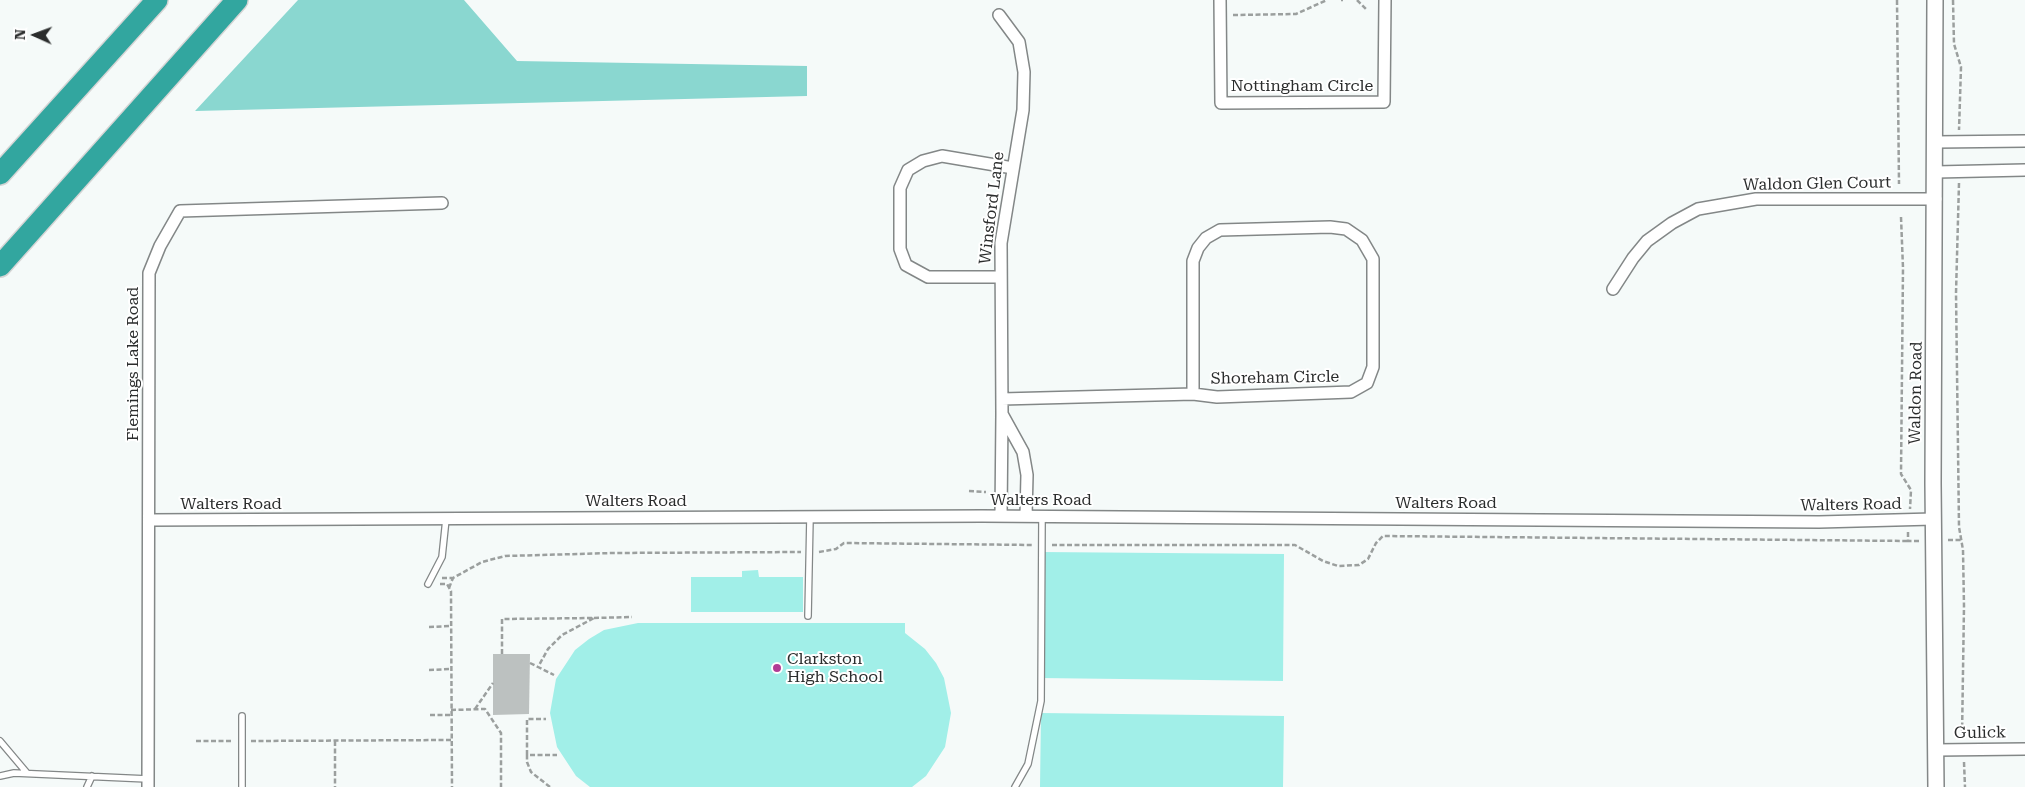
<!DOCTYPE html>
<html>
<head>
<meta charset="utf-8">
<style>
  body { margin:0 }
  #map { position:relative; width:2025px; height:787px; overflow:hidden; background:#f5faf9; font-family:"Roboto Serif",serif }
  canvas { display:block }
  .north { position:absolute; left:10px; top:10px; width:50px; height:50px; -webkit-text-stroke:4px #fff; paint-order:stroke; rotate:272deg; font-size:14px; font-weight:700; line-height:20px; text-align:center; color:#2b2d2d }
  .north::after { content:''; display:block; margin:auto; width:18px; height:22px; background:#2b2d2d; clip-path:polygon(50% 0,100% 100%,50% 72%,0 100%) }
</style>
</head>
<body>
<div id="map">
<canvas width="2025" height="787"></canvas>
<div class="north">N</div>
</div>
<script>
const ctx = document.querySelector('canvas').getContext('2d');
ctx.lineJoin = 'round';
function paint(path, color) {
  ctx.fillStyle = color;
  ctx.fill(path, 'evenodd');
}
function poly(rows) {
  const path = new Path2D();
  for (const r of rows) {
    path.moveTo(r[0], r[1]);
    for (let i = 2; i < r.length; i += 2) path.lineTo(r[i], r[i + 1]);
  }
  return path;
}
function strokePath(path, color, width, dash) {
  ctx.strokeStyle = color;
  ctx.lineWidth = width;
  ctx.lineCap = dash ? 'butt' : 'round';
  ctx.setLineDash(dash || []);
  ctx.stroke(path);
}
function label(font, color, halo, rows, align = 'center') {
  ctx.font = font + ' "Roboto Serif",serif';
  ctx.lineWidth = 4;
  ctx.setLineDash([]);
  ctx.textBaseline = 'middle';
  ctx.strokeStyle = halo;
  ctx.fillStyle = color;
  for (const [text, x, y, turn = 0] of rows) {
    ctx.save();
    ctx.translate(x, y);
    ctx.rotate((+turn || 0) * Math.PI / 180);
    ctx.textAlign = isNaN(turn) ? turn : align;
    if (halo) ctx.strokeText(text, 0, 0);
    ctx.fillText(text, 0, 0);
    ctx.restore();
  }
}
paint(poly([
  [1041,552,1284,554,1283,681,1040,678],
  [758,570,759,577,803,577,803,612,691,612,691,577,742,577,742,571],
  [638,623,905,623,905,633,925,649,936,663,944,678,951,713,945,747,926,776,912,787,590,787,576,776,557,747,550,713,556,679,575,650,589,639,604,630],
  [1041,713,1284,716,1283,787,1040,787]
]), '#a1efe8');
paint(poly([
  [298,0,464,0,517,61,807,66,807,96,195,111]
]), '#8ad7d0');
paint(poly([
  [493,654,530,654,529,714,493,715]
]), '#bcc1c0');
const service = poly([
  [428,584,442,557,446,519],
  [808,616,810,517],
  [242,716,242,787],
  [0,741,27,773],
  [0,776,14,773,148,779],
  [87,787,92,776],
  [1015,787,1028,764,1041,701,1042,516]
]);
const minor = poly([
  [1220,0,1221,103,1384,102,1385,0],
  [999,15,1019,42,1024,72,1023,110,1001,243,1002,414],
  [1936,142,2025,141],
  [1936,172,2025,170],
  [1000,277,928,277,906,265,900,249,900,188,908,170,923,161,942,156,1013,168],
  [1613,289,1633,258,1647,241,1672,223,1698,209,1756,199,1936,199],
  [1002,399,1193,394,1217,397,1351,392,1367,383,1373,367,1373,259,1362,240,1346,229,1330,227,1220,230,1206,238,1198,248,1193,261,1193,394],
  [1001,516,1002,414,1023,452,1027,475,1026,516],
  [149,520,982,516,1819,522,1933,519],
  [1936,750,2025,749],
  [148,787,149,273,160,246,180,211,442,203]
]);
const tertiary = poly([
  [1935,0,1933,483,1936,787]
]);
const motorway = poly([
  [0,174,157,0],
  [0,266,237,0]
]);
strokePath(service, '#838787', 8);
strokePath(minor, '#838787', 14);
strokePath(tertiary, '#838787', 18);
strokePath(motorway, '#d5d5d5', 24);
strokePath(poly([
  [1341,0,1343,0],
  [1357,0,1367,10],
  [1897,0,1899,184],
  [1953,0,1954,44,1961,67,1959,130],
  [1233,15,1296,14,1327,0],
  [1959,183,1956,293,1959,527,1963,550,1964,606,1962,737],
  [1901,217,1903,268,1901,474,1911,490,1910,509],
  [969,491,986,492],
  [1908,532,1908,541,1920,541],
  [1948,540,1961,540],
  [1052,545,1295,545,1323,561,1338,566,1359,565,1368,559,1376,543,1383,536,1908,541],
  [819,552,836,549,844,543,1034,545],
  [442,578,453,578],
  [440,584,447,584,451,591,452,787],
  [449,588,453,578,482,562,505,556,613,553,801,552],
  [594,618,632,617],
  [429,627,451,626],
  [502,654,502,619,594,618,562,635,548,649,538,667,554,675],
  [530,663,538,667],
  [429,670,451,669],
  [475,709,493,683],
  [451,710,485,709,501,733,501,787],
  [430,715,452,715],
  [196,741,232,741],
  [251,741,452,740],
  [335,741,335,787],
  [527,755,527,719,546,719],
  [1964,762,1965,787],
  [550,787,531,772,527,762,527,755,557,755]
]), '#9b9f9e', 2.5, [5, 2.5]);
strokePath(service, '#fff', 5.5);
strokePath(minor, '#fff', 11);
strokePath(tertiary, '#fff', 15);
strokePath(motorway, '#32a69f', 21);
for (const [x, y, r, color] of [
  [777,668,5,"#b13c95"]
]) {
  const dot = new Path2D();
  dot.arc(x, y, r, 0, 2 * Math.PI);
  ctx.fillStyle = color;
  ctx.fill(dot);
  strokePath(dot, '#fff', 2);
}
label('16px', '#2b2d2d', '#fff', [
  ["Nottingham Circle",1302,86],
  ["Waldon Glen Court",1817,184,-1],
  ["Winsford Lane",992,208,-83],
  ["Flemings Lake Road",133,364,-90],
  ["Shoreham Circle",1275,378,-1],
  ["Waldon Road",1916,393,-89],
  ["Walters Road",1041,500],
  ["Walters Road",636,501],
  ["Walters Road",1446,503],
  ["Walters Road",231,504],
  ["Walters Road",1851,505,-1],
  ["Gulick",1980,733,-1]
]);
label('16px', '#2b2d2d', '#fff', [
  ["Clarkston",787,659],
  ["High School",787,677]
], 'left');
</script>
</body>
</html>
